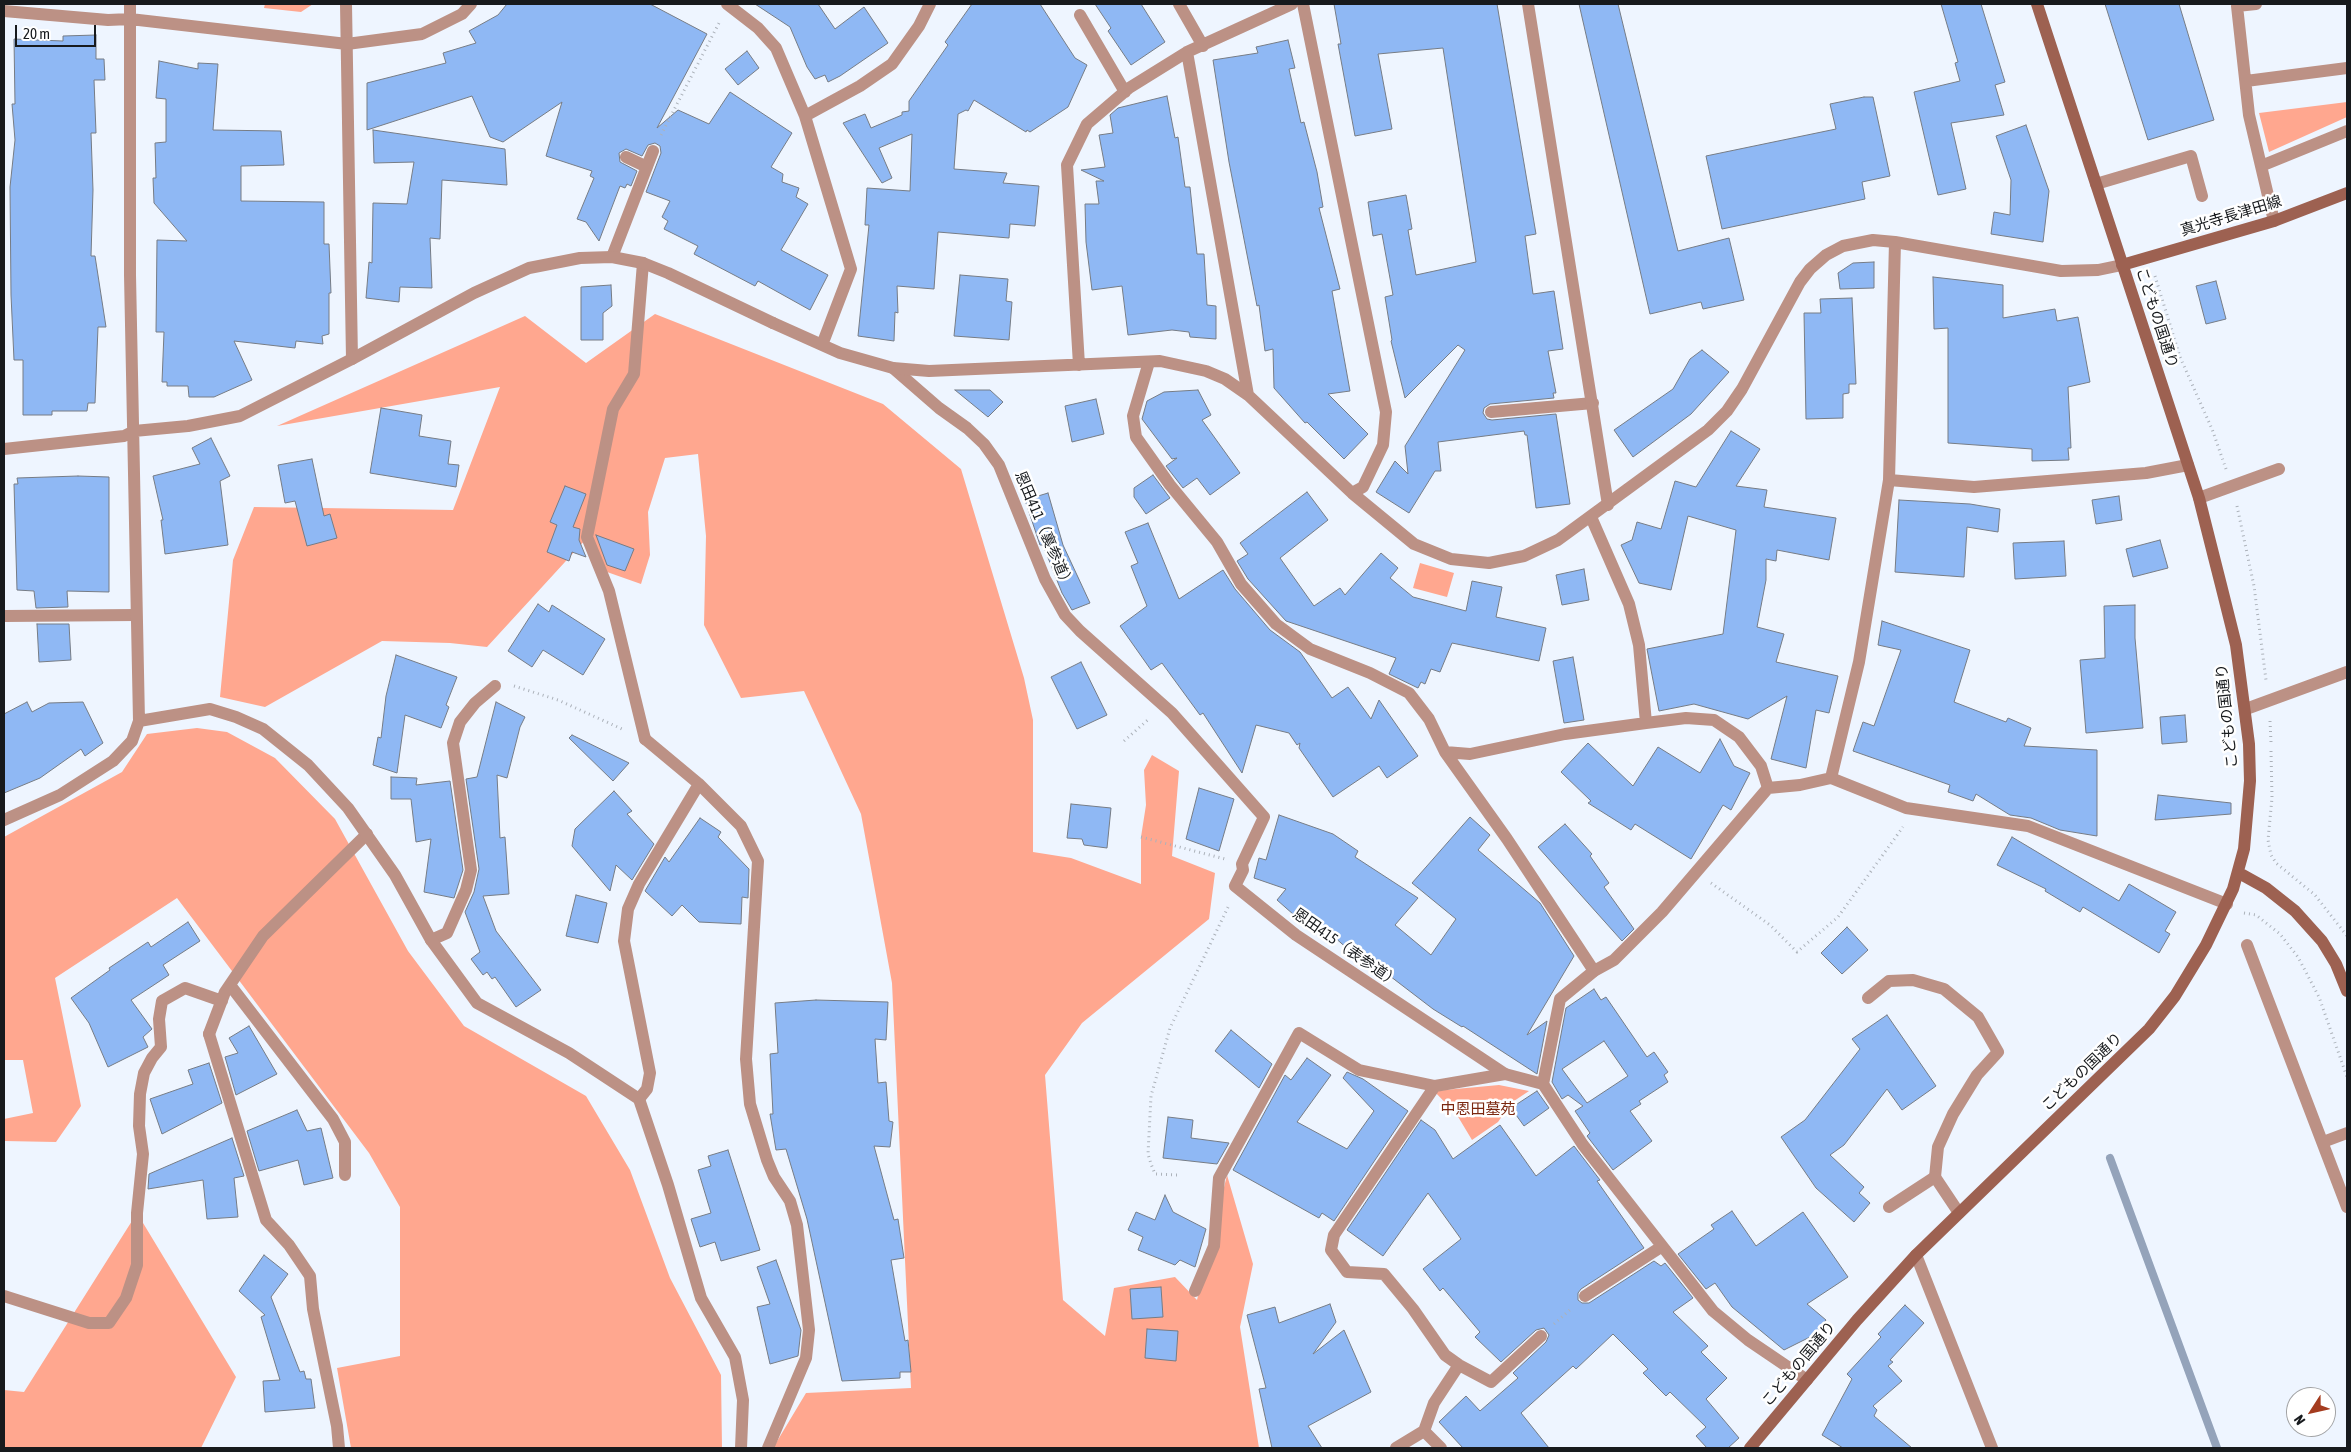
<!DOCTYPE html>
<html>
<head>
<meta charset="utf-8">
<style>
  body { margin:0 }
  #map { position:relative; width:2351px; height:1452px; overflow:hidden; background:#eef5ff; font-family:"Asap Condensed",sans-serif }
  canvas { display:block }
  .frame { position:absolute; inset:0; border:5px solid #171a1d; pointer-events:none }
  .north { position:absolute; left:2286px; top:1387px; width:50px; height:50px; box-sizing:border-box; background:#fff; border:1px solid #a2a3a5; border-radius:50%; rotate:235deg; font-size:14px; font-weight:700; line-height:20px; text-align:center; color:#171a1d }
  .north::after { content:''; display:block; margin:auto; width:18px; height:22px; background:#a43c1f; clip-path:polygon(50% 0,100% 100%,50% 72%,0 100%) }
  .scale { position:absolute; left:15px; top:25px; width:81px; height:22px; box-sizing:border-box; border:2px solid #171a1d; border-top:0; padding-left:6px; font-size:15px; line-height:18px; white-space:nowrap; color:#171a1d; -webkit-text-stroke:4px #fff; paint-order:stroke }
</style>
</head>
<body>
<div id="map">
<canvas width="2351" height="1452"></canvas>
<div class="frame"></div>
<div class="north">N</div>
<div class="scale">20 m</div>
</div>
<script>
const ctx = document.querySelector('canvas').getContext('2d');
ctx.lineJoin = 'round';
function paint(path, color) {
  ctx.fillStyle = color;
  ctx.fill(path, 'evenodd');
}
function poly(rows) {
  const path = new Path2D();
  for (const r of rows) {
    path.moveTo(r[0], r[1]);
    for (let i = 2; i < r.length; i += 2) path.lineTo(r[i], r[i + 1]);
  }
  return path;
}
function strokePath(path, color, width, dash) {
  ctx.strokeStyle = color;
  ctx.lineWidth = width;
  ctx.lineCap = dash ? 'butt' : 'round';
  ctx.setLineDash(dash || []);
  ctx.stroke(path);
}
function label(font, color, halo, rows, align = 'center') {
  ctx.font = font + ' "Asap Condensed","Noto Sans JP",sans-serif';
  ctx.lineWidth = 5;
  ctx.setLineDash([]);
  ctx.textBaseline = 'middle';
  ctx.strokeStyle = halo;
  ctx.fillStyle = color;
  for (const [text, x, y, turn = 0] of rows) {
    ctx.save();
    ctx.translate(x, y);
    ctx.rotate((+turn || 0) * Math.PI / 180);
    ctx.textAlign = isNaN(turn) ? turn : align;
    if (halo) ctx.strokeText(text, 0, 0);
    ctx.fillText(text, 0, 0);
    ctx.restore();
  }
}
paint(poly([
  [265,4,313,4,301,12,264,8],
  [2347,102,2347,117,2269,152,2259,113],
  [655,314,883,404,961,469,1024,678,1033,720,1033,852,1071,858,1141,884,1141,837,1146,805,1144,770,1152,755,1179,771,1172,856,1215,873,1209,919,1082,1023,1045,1075,1063,1300,1105,1336,1114,1288,1175,1277,1197,1300,1227,1175,1253,1264,1240,1327,1259,1448,773,1448,806,1393,911,1388,892,983,861,814,804,691,741,698,704,625,706,536,698,454,665,458,648,512,650,555,641,584,607,572,587,538,487,647,450,643,382,641,265,707,220,697,233,560,254,507,453,510,500,387,277,426,525,316,586,363],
  [1420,563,1454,573,1447,597,1413,588],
  [197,728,227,732,275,758,335,819,408,951,464,1026,586,1096,630,1170,670,1278,721,1375,722,1448,351,1448,337,1368,400,1356,400,1207,369,1153,177,898,55,978,81,1106,56,1142,4,1141,4,1119,33,1113,23,1060,4,1060,4,837,122,772,147,734],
  [1499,1085,1529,1091,1511,1103,1498,1122,1472,1140,1457,1115,1434,1091],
  [137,1213,236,1377,201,1448,4,1448,4,1390,24,1392]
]), '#ffa78f');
strokePath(poly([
  [2110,1158,2217,1448]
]), '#94a3ba', 8);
const building = poly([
  [507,4,650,4,707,34,657,128,678,110,709,124,730,92,792,133,771,167,783,174,782,182,799,188,796,197,808,204,781,250,828,275,810,310,758,281,755,286,694,254,698,246,664,229,668,221,662,217,670,201,646,192,661,153,660,146,655,143,648,145,642,156,626,149,619,153,620,162,637,171,631,186,627,184,625,188,620,186,599,241,586,222,577,219,594,178,590,176,592,171,546,156,562,102,503,142,490,137,472,96,367,130,367,83,446,63,443,53,476,43,469,31,498,15,507,4],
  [755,4,818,4,835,29,864,7,888,43,840,76,828,82,825,75,815,79,807,67,790,27,755,4],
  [972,4,1040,4,1075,58,1087,65,1068,107,1030,132,1027,130,1026,132,974,100,968,111,966,110,958,114,954,169,1007,173,1003,183,1039,186,1035,226,1010,224,1009,238,938,232,934,289,897,286,898,313,895,312,894,341,858,336,869,225,865,225,867,188,910,191,912,134,879,148,892,178,882,183,843,123,865,114,871,128,902,115,902,112,909,111,909,101,948,45,945,42,972,4],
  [1095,4,1141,4,1165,42,1131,65,1108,31,1111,28,1095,4],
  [1334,4,1497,4,1536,234,1525,236,1533,294,1554,291,1563,349,1548,351,1556,393,1553,393,1554,398,1490,404,1484,408,1483,413,1487,419,1492,420,1556,414,1570,504,1536,508,1527,435,1525,435,1524,431,1438,442,1441,471,1435,471,1409,513,1376,492,1395,461,1408,474,1405,446,1465,350,1458,345,1405,398,1391,341,1392,340,1385,297,1393,295,1382,234,1373,236,1368,202,1406,195,1412,229,1408,230,1416,275,1476,262,1443,48,1378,54,1392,129,1355,136,1338,44,1341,44,1334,4],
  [1579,4,1618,4,1678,251,1729,238,1744,300,1703,309,1701,302,1650,314,1579,4],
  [1941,4,1981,4,2005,82,1995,85,2004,115,1951,123,1966,189,1938,195,1914,92,1960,81,1955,63,1958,62,1941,4],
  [2105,4,2179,4,2214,120,2148,140,2105,4],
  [96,35,96,59,104,59,105,80,94,80,96,133,91,133,93,190,91,256,95,256,106,327,98,327,95,403,88,403,87,411,52,411,52,415,23,415,23,360,14,360,11,295,10,187,15,140,12,104,15,104,14,39,63,41,63,36,96,35],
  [1288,40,1295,68,1289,69,1301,123,1304,122,1317,172,1323,207,1319,208,1340,289,1332,291,1350,391,1328,394,1368,434,1344,459,1307,422,1305,423,1274,388,1273,349,1265,351,1259,305,1257,306,1229,162,1213,60,1258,53,1256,47,1288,40],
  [747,51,759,68,738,85,725,69,747,51],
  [159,61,198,69,198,63,218,64,213,130,281,131,284,165,241,166,241,201,324,202,324,244,329,244,331,293,329,293,329,334,322,336,323,344,296,341,295,348,234,341,252,380,214,397,189,397,188,386,167,386,167,382,162,382,164,332,156,332,157,240,187,241,154,203,153,178,156,178,155,143,166,142,166,99,156,98,159,61],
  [1167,96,1175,138,1178,137,1185,187,1190,187,1197,254,1204,254,1207,305,1216,306,1216,339,1190,337,1189,332,1172,330,1128,335,1122,286,1092,290,1086,242,1085,204,1099,204,1096,181,1104,181,1081,170,1105,167,1099,135,1113,133,1110,115,1118,108,1167,96],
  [1864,97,1873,97,1890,176,1862,182,1865,199,1722,229,1706,156,1836,129,1830,104,1864,97],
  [2026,125,2049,191,2043,242,1991,234,1994,212,2010,215,2011,180,1996,136,2026,125],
  [373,130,505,149,507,185,442,180,440,239,430,238,432,288,400,287,399,302,366,298,369,262,372,263,373,203,407,204,414,162,374,163,373,130],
  [1874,262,1874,288,1840,289,1838,273,1853,263,1874,262],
  [960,275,1008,279,1006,301,1012,302,1009,340,954,336,960,275],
  [1933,277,2003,285,2003,318,2055,309,2057,321,2078,317,2090,382,2068,387,2071,448,2068,448,2069,460,2032,461,2032,449,1948,443,1948,328,1934,329,1933,277],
  [2216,281,2226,319,2206,324,2196,286,2216,281],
  [611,285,612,306,603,313,603,340,581,340,581,287,611,285],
  [1852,298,1856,384,1849,384,1849,393,1843,394,1843,418,1806,419,1804,313,1821,313,1820,299,1852,298],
  [1702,350,1729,372,1691,414,1633,457,1614,430,1673,389,1690,359,1702,350],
  [955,390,990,390,1003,402,988,417,955,390],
  [1198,390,1211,415,1202,420,1240,473,1210,495,1197,478,1183,488,1166,466,1177,458,1172,459,1142,419,1147,401,1164,392,1198,390],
  [1096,399,1104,434,1072,442,1065,406,1096,399],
  [381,408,422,415,419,436,451,441,448,464,459,465,456,487,370,473,381,408],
  [1731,431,1760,449,1736,486,1767,490,1764,507,1836,518,1829,560,1777,550,1776,561,1766,559,1766,580,1757,627,1784,634,1776,662,1838,676,1829,713,1816,710,1806,768,1771,759,1787,696,1748,719,1694,704,1659,711,1647,649,1723,634,1736,530,1688,516,1671,590,1639,583,1621,545,1632,540,1637,522,1661,529,1675,481,1696,487,1731,431],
  [211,438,230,476,220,481,228,545,165,554,161,520,163,520,153,476,200,464,192,448,211,438],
  [312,459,324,516,330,514,337,538,307,546,295,501,285,503,278,465,312,459],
  [1153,475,1170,498,1146,514,1134,497,1134,488,1153,475],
  [78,476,109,477,109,592,67,591,68,607,36,608,34,591,17,590,14,484,18,484,17,478,78,476],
  [565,486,586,494,573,527,580,529,579,540,586,557,572,552,569,561,547,552,557,525,550,522,565,486],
  [1307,492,1328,520,1280,558,1314,606,1340,588,1345,595,1381,553,1398,568,1390,578,1413,597,1466,611,1472,581,1502,587,1496,617,1546,628,1539,661,1452,643,1440,672,1431,669,1425,684,1421,682,1418,688,1389,674,1396,658,1286,621,1248,579,1237,561,1248,554,1240,543,1307,492],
  [1048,493,1063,545,1090,603,1072,610,1062,593,1043,545,1040,545,1025,500,1048,493],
  [2119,496,2122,520,2096,524,2092,500,2119,496],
  [1899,500,1970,504,2000,509,1998,532,1967,527,1964,577,1895,572,1899,500],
  [1148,523,1179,599,1223,570,1235,589,1270,630,1300,652,1332,698,1348,687,1371,719,1379,700,1418,756,1387,778,1379,766,1333,797,1299,748,1300,743,1297,745,1289,733,1256,725,1242,773,1203,713,1200,715,1162,663,1151,670,1120,626,1147,606,1131,566,1138,563,1125,532,1148,523],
  [596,535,634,549,625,571,607,565,596,535],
  [2160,540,2168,568,2133,577,2126,549,2160,540],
  [2064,541,2066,576,2015,579,2013,543,2064,541],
  [1584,569,1589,600,1562,605,1556,575,1584,569],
  [538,604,549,612,552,605,605,639,583,675,543,650,532,667,508,651,538,604],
  [2135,605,2135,638,2143,728,2086,733,2080,660,2105,658,2104,606,2135,605],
  [1882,621,1970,650,1954,702,2006,722,2008,718,2031,728,2024,746,2097,750,2097,836,2060,830,2031,818,2010,815,1976,794,1973,801,1948,792,1950,785,1853,751,1863,722,1874,726,1901,650,1878,645,1882,621],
  [37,624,69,624,71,660,39,662,37,624],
  [396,655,457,677,446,705,449,707,441,728,405,715,397,773,373,765,378,737,381,738,386,696,396,655],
  [1573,657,1584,720,1564,723,1553,661,1573,657],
  [1081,662,1107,715,1077,729,1051,677,1081,662],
  [27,702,32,712,49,703,83,702,103,743,85,756,81,749,40,778,4,793,4,714,27,702],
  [496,702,525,717,520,727,507,778,497,775,500,838,505,837,509,894,483,896,496,931,541,990,516,1007,495,977,492,979,487,972,483,975,471,959,480,952,465,912,474,892,479,869,466,779,477,777,496,702],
  [2185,715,2187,742,2162,744,2160,717,2185,715],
  [572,735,629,763,613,781,569,738,572,735],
  [1720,739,1734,766,1750,773,1731,810,1723,805,1691,859,1635,824,1631,830,1588,803,1591,801,1561,772,1588,743,1633,786,1658,747,1700,773,1720,739],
  [391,777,417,778,416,785,450,781,463,870,454,898,424,892,431,839,416,842,411,799,391,799,391,777],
  [1199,788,1234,799,1219,851,1186,839,1199,788],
  [614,791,632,811,627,814,654,844,632,880,616,865,610,891,572,846,575,829,614,791],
  [2158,795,2231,803,2231,814,2155,820,2158,795],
  [1071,804,1111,808,1107,848,1084,845,1082,839,1067,838,1071,804],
  [1279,815,1333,834,1358,851,1355,857,1418,898,1395,925,1431,955,1456,919,1412,883,1470,817,1490,835,1478,850,1540,903,1574,956,1527,1035,1547,1021,1537,1074,1463,1026,1462,1027,1433,1009,1369,960,1365,964,1309,915,1302,922,1277,900,1286,889,1254,878,1259,858,1266,860,1279,815],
  [700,818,721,832,718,837,749,869,748,898,742,897,741,924,699,922,682,905,672,916,645,891,665,857,669,862,700,818],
  [1565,824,1592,854,1590,856,1609,883,1604,887,1634,929,1622,941,1538,847,1565,824],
  [2012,837,2119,901,2129,884,2176,912,2165,931,2170,934,2159,953,2083,907,2080,912,2045,891,2046,889,1997,865,2012,837],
  [576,895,607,903,598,943,566,936,576,895],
  [188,922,200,941,163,965,169,975,131,1000,152,1029,143,1037,148,1047,108,1067,89,1023,71,998,110,970,109,968,148,942,151,947,188,922],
  [1847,927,1868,950,1842,974,1821,953,1847,927],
  [1594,989,1601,1000,1606,997,1647,1057,1654,1052,1668,1072,1664,1075,1668,1082,1639,1101,1641,1104,1630,1111,1652,1141,1613,1170,1587,1136,1590,1133,1575,1111,1583,1106,1568,1095,1562,1099,1552,1082,1566,1008,1594,989],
  [1604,1041,1628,1076,1587,1103,1562,1069,1604,1041],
  [816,1000,888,1002,886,1040,875,1039,878,1083,886,1082,889,1121,893,1122,890,1147,874,1146,894,1220,898,1219,904,1258,891,1260,905,1341,908,1340,911,1372,900,1372,900,1378,842,1381,807,1219,786,1149,776,1150,770,1114,773,1114,770,1054,778,1053,775,1003,816,1000],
  [1887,1015,1936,1086,1902,1110,1887,1089,1844,1145,1830,1155,1864,1187,1859,1193,1870,1203,1854,1222,1816,1188,1781,1137,1805,1120,1860,1049,1852,1039,1887,1015],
  [249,1026,277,1074,236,1095,225,1057,238,1053,229,1038,249,1026],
  [1231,1030,1272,1064,1259,1088,1215,1051,1231,1030],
  [1307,1058,1331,1075,1297,1122,1347,1149,1374,1111,1343,1078,1347,1072,1363,1079,1408,1111,1334,1221,1322,1213,1319,1218,1233,1170,1285,1075,1291,1080,1307,1058],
  [209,1063,222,1103,162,1134,150,1099,193,1084,188,1070,209,1063],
  [1537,1091,1549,1108,1524,1126,1511,1108,1537,1091],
  [297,1110,307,1131,321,1128,333,1178,304,1185,298,1160,259,1171,247,1131,297,1110],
  [1168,1117,1193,1120,1191,1138,1229,1143,1217,1164,1163,1158,1168,1117],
  [1421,1120,1435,1130,1453,1159,1500,1125,1536,1176,1574,1146,1600,1180,1597,1181,1644,1248,1581,1289,1578,1293,1578,1300,1582,1303,1589,1303,1654,1261,1661,1266,1665,1263,1693,1298,1673,1312,1708,1346,1701,1352,1727,1378,1706,1399,1739,1438,1728,1448,1707,1448,1696,1436,1706,1427,1670,1392,1666,1396,1643,1373,1648,1369,1613,1334,1576,1369,1573,1366,1521,1413,1549,1448,1463,1448,1439,1422,1466,1396,1480,1411,1518,1378,1513,1373,1546,1342,1549,1335,1544,1328,1536,1330,1501,1362,1475,1337,1480,1332,1443,1288,1440,1291,1423,1269,1461,1239,1428,1193,1383,1256,1347,1230,1421,1120],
  [232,1138,244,1176,234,1178,238,1217,207,1219,203,1180,148,1189,149,1174,232,1138],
  [728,1150,760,1250,721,1261,715,1242,700,1247,691,1219,711,1213,698,1170,711,1166,708,1156,728,1150],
  [1165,1195,1173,1212,1206,1229,1195,1267,1180,1260,1175,1265,1138,1250,1143,1237,1128,1230,1136,1212,1155,1220,1165,1195],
  [1732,1211,1756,1246,1803,1212,1848,1277,1807,1304,1826,1320,1816,1334,1784,1350,1732,1307,1715,1283,1706,1289,1678,1254,1714,1229,1711,1225,1732,1211],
  [264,1255,288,1274,271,1297,300,1372,304,1371,306,1379,311,1379,315,1408,265,1412,263,1381,280,1380,261,1317,265,1315,239,1291,264,1255],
  [776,1260,801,1330,798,1356,770,1364,757,1307,770,1304,757,1267,776,1260],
  [1161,1287,1163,1317,1132,1319,1130,1289,1161,1287],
  [1330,1304,1336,1322,1313,1354,1344,1330,1371,1392,1308,1426,1322,1448,1272,1448,1259,1389,1266,1388,1247,1315,1275,1307,1279,1323,1330,1304],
  [1905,1305,1924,1323,1890,1360,1893,1362,1888,1366,1902,1381,1873,1406,1877,1410,1874,1416,1912,1448,1843,1448,1822,1435,1852,1379,1847,1374,1881,1337,1878,1334,1905,1305],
  [1147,1329,1178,1331,1176,1361,1145,1358,1147,1329]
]);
paint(building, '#8fb8f4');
strokePath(building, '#767c85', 1);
strokePath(poly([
  [661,135,719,23],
  [2155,276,2180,357,2212,429,2226,469],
  [2237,506,2254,586,2266,680],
  [514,686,558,700,622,729],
  [2270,721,2271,742],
  [1124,741,1150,718],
  [2271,751,2272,798,2268,840,2271,855,2276,863,2315,895,2347,936],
  [1141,837,1225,859],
  [1711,883,1770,925,1797,952,1838,917,1903,827],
  [2244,913,2256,915,2280,934,2298,957,2319,997,2347,1077],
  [1177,1175,1155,1174,1151,1164,1148,1154,1151,1096,1170,1028,1229,905],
  [1554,1324,1572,1308]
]), '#acb2ba', 3, [1, 4]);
strokePath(poly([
  [2256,4,2237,6,2249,115,2274,221],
  [2246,81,2347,68],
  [626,157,647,167],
  [2261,166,2347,131],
  [2096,184,2191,156,2202,196],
  [612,257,653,151],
  [643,263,634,374,613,409,587,537,609,591,645,739],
  [1149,362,1133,416,1136,437,1170,485,1217,542,1241,584,1276,624,1310,649,1370,673,1409,693,1429,719,1445,752,1507,839,1594,971],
  [893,368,939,408,967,428,984,444,999,465,1045,579,1065,615,1080,631,1172,713,1264,817,1242,864,1243,870,1235,886,1296,935,1505,1074],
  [1491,412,1593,403],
  [2199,498,2279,469],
  [1591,517,1629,604,1639,645,1646,723],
  [1445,752,1470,754,1565,734,1646,723,1686,718,1714,720,1739,737,1761,766,1768,788],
  [1831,778,1906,808,2028,826,2227,904],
  [230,985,333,1119,345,1142,345,1175],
  [1868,998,1889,981,1913,980,1944,989,1978,1017,1998,1052,1977,1075,1953,1114,1938,1147,1935,1177],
  [209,1034,225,992,263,936,367,834],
  [4,1296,89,1323,109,1323,126,1298,137,1265,137,1213,143,1154,139,1126,140,1094,144,1073,152,1058,161,1047,159,1019,162,1001,185,988,222,1001]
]), '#bc9185', 12);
strokePath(poly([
  [346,4,352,359],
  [727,4,758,28,776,48,805,116,851,269,822,345],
  [1179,4,1203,46],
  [1303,4,1386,412,1383,445,1363,487,1352,493],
  [1528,4,1608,505],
  [1080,15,1125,92],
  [1187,52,1248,395],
  [805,116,860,86,892,64,919,26,930,4],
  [773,323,840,353,893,368,929,371,1160,361,1206,371,1225,379,1248,395,1352,493,1414,544,1451,559,1489,563,1524,556,1558,540,1708,430,1727,411,1742,389,1800,282,1810,269,1826,255,1843,246,1873,240,1895,242,2061,271,2098,270,2122,265],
  [1079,365,1067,165,1087,124,1129,88,1187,52,1292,4],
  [1889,480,1974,487,2146,473,2188,465],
  [4,616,136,615],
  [2246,709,2347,672],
  [645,739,699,784,741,826,758,861,746,1059,750,1104,767,1160,774,1177,790,1201,797,1225,809,1330,806,1358,768,1448],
  [431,940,447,933,466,890,471,870,453,743,460,722,475,703,495,686],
  [2247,945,2347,1207],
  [209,1034,266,1220,289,1245,310,1276,313,1309,337,1426,339,1448],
  [1543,1084,1560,999,1594,971,1614,960,1662,912,1768,788,1800,785,1831,778,1859,662,1889,480,1895,242],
  [1435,1086,1334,1235,1331,1250,1347,1272,1384,1274,1413,1309,1445,1355,1459,1365,1491,1382,1541,1336],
  [639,1099,647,1089,650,1073,624,941,628,909,639,884,699,784],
  [2323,1142,2347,1133],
  [1889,1207,1935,1177,1959,1213],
  [1916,1255,1992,1448],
  [1195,1291,1214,1246,1219,1178,1299,1033,1359,1070,1435,1086,1505,1074,1543,1084,1583,1145,1713,1311,1748,1340,1807,1380],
  [1585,1296,1661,1247],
  [1424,1431,1441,1448],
  [1396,1448,1424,1431,1434,1403,1459,1365]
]), '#bc9185', 12);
strokePath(poly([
  [4,11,108,20,130,19,347,44,422,34,462,14,471,4],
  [4,449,124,436,134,431,188,426,240,416,352,359,474,293,529,268,580,258,612,257,643,263,668,273,773,323],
  [139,721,210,709,236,717,263,729,308,765,348,808,395,875,431,940,477,1003,569,1053,639,1099,668,1185,701,1298,735,1357,743,1400,741,1448],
  [4,820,60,795,113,761,132,741,139,721,130,275,130,4]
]), '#bc9185', 12);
strokePath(poly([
  [2122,265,2274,221,2347,193],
  [2239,873,2266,888,2295,911,2322,941,2336,964,2347,991],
  [1750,1448,1857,1320,1916,1255,2149,1029,2175,996,2206,945,2233,889,2244,849,2250,781,2249,744,2236,645,2221,585,2199,498,2037,4]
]), '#9d6151', 12);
label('15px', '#171a1d', '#fff', [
  ["真光寺長津田線",2231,216,-17],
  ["こどもの国通り",2157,318,72],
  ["恩田411（裏参道）",1044,530,67],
  ["こどもの国通り",2227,716,-96],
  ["恩田415（表参道）",1346,948,35],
  ["こどもの国通り",2082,1072,-44],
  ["こどもの国通り",1799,1364,-50]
]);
label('15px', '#7b270f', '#fff', [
  ["中恩田墓苑",1478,1109]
]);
</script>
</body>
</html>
